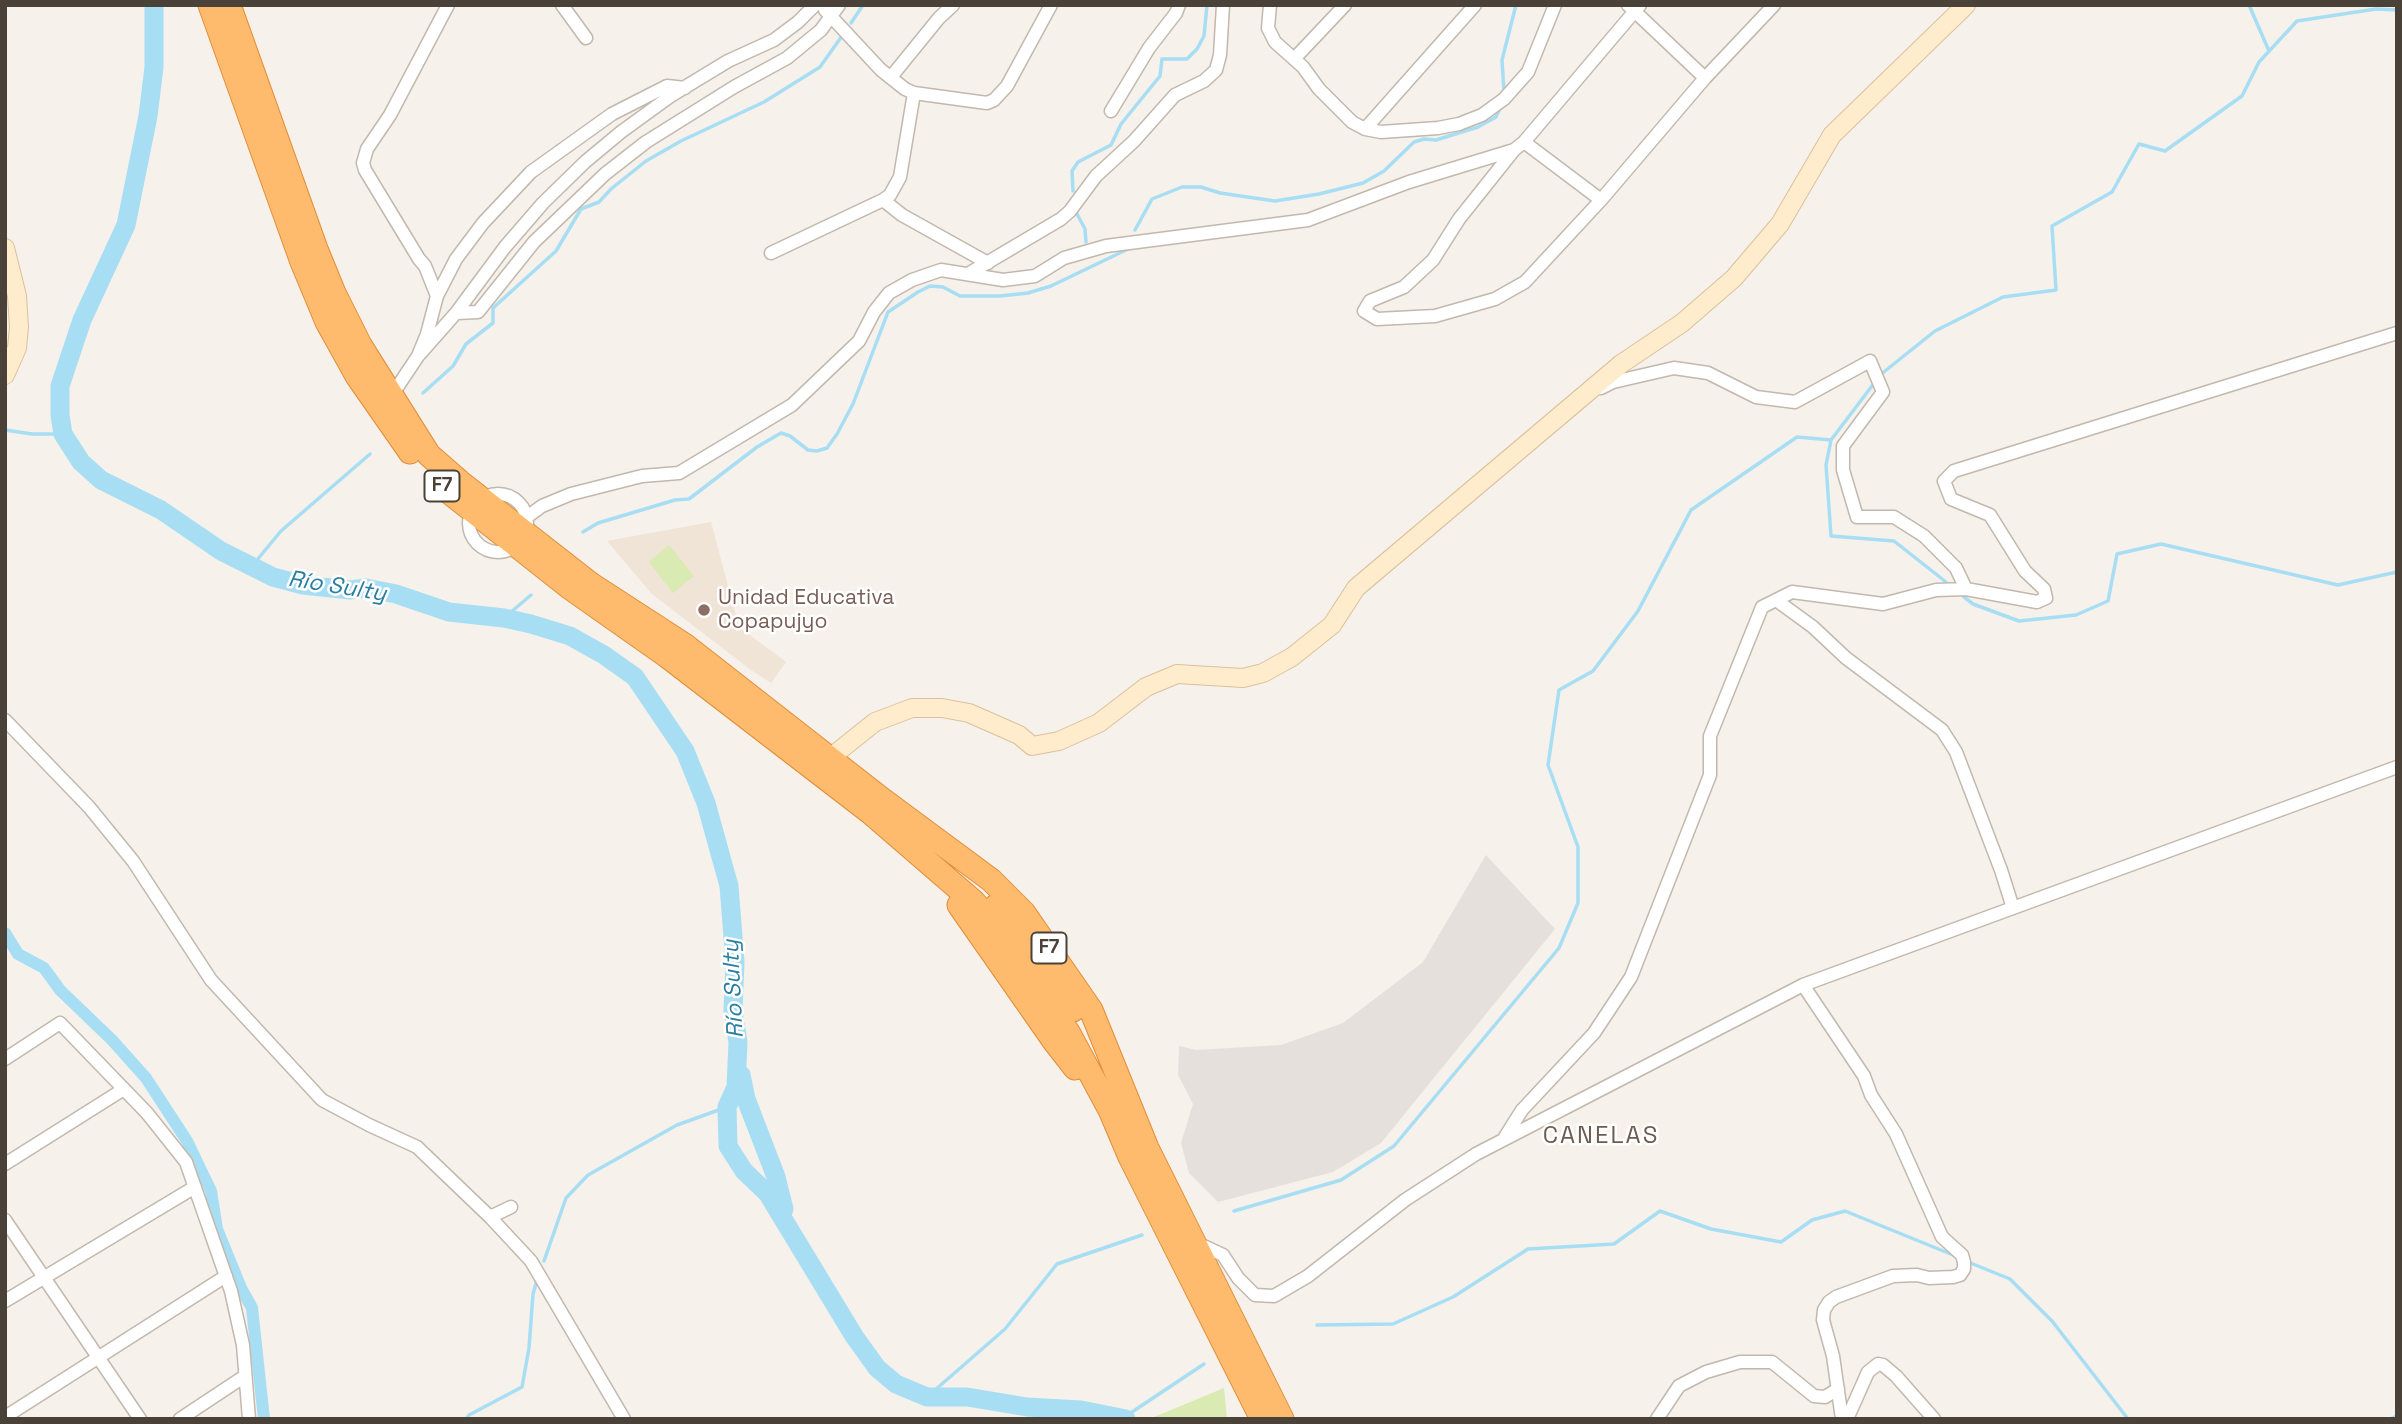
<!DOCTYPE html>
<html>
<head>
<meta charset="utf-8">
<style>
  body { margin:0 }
  #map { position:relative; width:2402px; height:1424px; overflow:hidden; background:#f6f1eb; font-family:"Space Grotesk",sans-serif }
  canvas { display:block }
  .frame { position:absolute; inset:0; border:7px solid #4a4138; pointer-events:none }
</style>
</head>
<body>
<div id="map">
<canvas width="2402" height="1424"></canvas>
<div class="frame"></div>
</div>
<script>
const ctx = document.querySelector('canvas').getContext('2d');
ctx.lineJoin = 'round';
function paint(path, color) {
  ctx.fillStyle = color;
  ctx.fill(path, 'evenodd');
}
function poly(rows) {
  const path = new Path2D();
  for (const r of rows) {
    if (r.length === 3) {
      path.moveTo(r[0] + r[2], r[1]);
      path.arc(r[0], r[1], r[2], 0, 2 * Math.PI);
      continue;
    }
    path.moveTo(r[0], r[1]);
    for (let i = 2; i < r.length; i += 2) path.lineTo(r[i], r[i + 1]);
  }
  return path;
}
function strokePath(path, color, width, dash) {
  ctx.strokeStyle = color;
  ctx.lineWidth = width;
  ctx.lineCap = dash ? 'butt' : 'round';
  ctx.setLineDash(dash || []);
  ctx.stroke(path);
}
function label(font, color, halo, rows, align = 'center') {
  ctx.font = font + ' "Space Grotesk",sans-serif';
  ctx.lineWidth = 5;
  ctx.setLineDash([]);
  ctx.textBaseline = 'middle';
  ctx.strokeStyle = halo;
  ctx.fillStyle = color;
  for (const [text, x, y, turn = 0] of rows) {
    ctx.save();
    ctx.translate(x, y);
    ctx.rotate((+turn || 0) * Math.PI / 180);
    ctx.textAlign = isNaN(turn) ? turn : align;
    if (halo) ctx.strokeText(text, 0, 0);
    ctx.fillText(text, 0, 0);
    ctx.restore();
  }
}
paint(poly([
  [1486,855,1555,929,1381,1143,1333,1172,1218,1202,1189,1173,1181,1143,1193,1104,1178,1075,1179,1046,1196,1050,1281,1045,1343,1023,1423,962]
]), '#e6e0dc');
paint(poly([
  [711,522,739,627,786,662,771,683,751,670,652,594,607,541]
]), '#efe4d5');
paint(poly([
  [669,545,694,576,673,593,649,562],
  [1224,1388,1227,1419,1158,1419,1154,1417]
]), '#d9eab3');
strokePath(poly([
  [2249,5,2269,51],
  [851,23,863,5],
  [1504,92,1502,60,1516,5],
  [1073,191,1072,171,1078,162,1111,145,1121,124,1160,76,1162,59,1187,59,1197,49,1204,36,1207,5],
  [1077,214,1085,229,1086,242],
  [1135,230,1152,199,1182,187,1201,187,1220,193,1275,201,1319,194,1363,183,1384,171,1414,142,1424,139,1436,140,1478,127,1496,117,1501,106],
  [1880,375,1935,331,2003,297,2056,290,2052,226,2112,192,2139,144,2165,151,2242,96,2259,62,2297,21,2376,9,2397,10],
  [423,393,453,366,466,344,493,323,493,308,556,251,581,209,599,202,611,189,646,161,681,141,764,102,820,67,842,36],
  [5,430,32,434,63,434],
  [1831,440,1875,382],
  [583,532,598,523,675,500,689,499,757,447,781,433,790,436,808,450,817,451,827,448,837,434,853,404,888,312,918,292,930,286,943,287,960,296,1000,296,1028,293,1051,286,1130,248],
  [252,566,281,531,370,454],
  [1964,597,1973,604,2019,621,2076,615,2108,601,2117,554,2161,544,2338,585,2397,572],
  [504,618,531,595],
  [1234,1211,1341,1180,1394,1146,1559,948,1578,903,1578,847,1548,765,1559,690,1593,671,1638,611,1691,510,1797,437,1831,440,1826,465,1831,536,1894,541,1946,582],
  [544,1261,566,1198,588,1175,677,1125,727,1107],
  [1968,1262,2010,1279,2052,1321,2128,1419],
  [1317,1325,1393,1324,1453,1297,1528,1249,1614,1244,1660,1211,1711,1229,1781,1242,1812,1220,1845,1211,1958,1257],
  [927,1397,1005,1329,1057,1264,1142,1235],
  [1123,1418,1204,1364],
  [466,1419,469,1415,522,1387,529,1348,533,1294,537,1280],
  [2390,1419,2397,1416]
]), '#a7def3', 3.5);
strokePath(poly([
  [5,933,18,954,44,968,60,990,112,1040,146,1078,187,1141,211,1191,217,1229,241,1288,252,1308,264,1419]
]), '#a7def3', 12);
strokePath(poly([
  [154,5,154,67,148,116,126,225,82,320,60,386,60,415,63,434,81,462,101,480,161,510,221,551,273,577,303,585,350,590,366,588,396,594,449,612,504,618,531,624,570,636,604,655,635,677,685,751,706,803,729,886,735,962,733,1011,738,1042,736,1087,727,1107,728,1146,744,1171,768,1194,854,1336,877,1368,896,1384,927,1397,967,1397,1027,1407,1081,1410,1126,1419],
  [741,1075,746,1099,776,1177,784,1209]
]), '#a7def3', 19);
const street = poly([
  [562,5,586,38],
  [1270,5,1268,28,1275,42,1303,67,1319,89,1352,122,1365,129,1381,132,1438,128,1459,124,1482,115,1504,99,1528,72,1555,5],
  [1628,5,1705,78],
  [1640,5,1524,142,1514,150,1459,219,1433,260,1404,287,1370,301,1364,311,1377,319,1435,316,1495,299,1525,282,1601,200,1705,78,1774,5],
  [825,10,881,70,905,89,914,93,987,103,994,100,1007,86,1051,5],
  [1294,59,1345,5],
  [891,77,939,18,953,5],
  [1111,111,1149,48,1176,13,1179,5],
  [1365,129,1475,5],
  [1524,142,1601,200],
  [883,200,902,215,988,263],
  [771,253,883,200,890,195,900,177,914,93],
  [968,274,1061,219,1070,211,1096,176,1134,141,1175,95,1204,81,1216,70,1220,55,1223,5],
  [437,296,425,266,419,259,365,170,363,163,367,149,390,115,448,5],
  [456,313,478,312,534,242,605,174,646,142,734,87,787,58,821,30,839,5],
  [418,356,456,313,505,247,543,203,585,162,621,132,672,95,728,61,774,40,798,22,815,5],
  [1601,388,1613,382,1674,368,1708,373,1756,397,1795,402,1870,361,1883,392,1843,446,1843,470,1857,517,1894,517,1924,536,1956,568,1966,589],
  [392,395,418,356,427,334,437,296,456,259,483,223,531,172,612,114,667,86,685,88],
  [498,523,29],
  [527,517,542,506,571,494,642,476,679,473,792,405,859,341,874,312,889,293,912,280,941,270,1003,280,1035,276,1064,258,1106,246,1308,220,1409,182,1514,150],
  [1776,600,1813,627,1846,658,1942,730,1956,752,2001,870,2013,908],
  [5,720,89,807,133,861,211,980,322,1100,369,1125,417,1147,490,1217,531,1261,624,1419],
  [1803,985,1864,1076,1871,1095,1896,1134,1942,1237,1962,1255,1964,1262,1964,1269,1960,1275,1953,1277,1929,1278,1917,1275,1893,1276,1836,1297,1829,1302,1824,1310,1823,1320,1833,1356,1842,1419],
  [5,1059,60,1023,147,1113,186,1162,231,1291,243,1345,249,1419],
  [1505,1137,1522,1110,1594,1033,1631,977,1710,775,1710,736,1762,607,1792,592,1883,604,1936,590,1966,589,2037,602,2046,598,2044,589,2025,571,1990,515,1951,499,1944,481,1954,471,2397,333],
  [5,1164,124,1089],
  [490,1217,511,1207],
  [5,1220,140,1419],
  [1197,1243,1223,1255,1238,1278,1255,1295,1274,1296,1308,1276,1405,1200,1476,1154,1803,985,2397,767],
  [5,1301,195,1187],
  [5,1417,226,1276],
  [180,1419,245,1376],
  [1657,1419,1679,1386,1706,1372,1740,1362,1772,1362,1814,1396,1825,1397,1838,1389],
  [1847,1419,1868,1372,1878,1364,1883,1365,1896,1376,1934,1419]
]);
const secondary = poly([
  [5,248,17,296,19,327,17,348,5,375],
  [830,758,875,722,912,708,942,708,969,713,1019,735,1032,746,1059,741,1099,723,1146,687,1177,674,1243,678,1263,673,1292,657,1332,625,1356,588,1582,397,1621,364,1682,323,1734,278,1780,224,1832,135,1966,5]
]);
const highway = poly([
  [210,5,302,262,327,322,357,376,410,452],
  [229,5,316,249,334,293,360,345,429,455,460,482,592,585,686,646,883,800,991,880,1024,913,1091,1010,1147,1148,1282,1419],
  [445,489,569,587,667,656,871,813,974,902,996,928,1068,1032,1110,1110],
  [959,905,1054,1041,1075,1068],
  [996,906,1008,919,1073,1010],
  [1105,1098,1130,1157,1262,1419]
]);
strokePath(street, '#c2b8ad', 15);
strokePath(secondary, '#dac19c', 20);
strokePath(highway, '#e28e38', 25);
strokePath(street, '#fff', 12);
strokePath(secondary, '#ffeccc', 18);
strokePath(highway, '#ffbb6d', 23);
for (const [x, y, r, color] of [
  [704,610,7,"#8d6e63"]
]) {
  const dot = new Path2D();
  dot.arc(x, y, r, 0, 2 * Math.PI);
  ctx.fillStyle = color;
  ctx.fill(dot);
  strokePath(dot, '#fff', 2.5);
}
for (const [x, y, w] of [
  [442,486,35],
  [1049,948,35]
]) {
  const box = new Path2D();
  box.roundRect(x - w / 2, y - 15.5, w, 31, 5);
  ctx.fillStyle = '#fff';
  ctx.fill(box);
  strokePath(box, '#4a4138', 2);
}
label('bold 19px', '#4a4138', null, [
  ["F7",442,486],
  ["F7",1049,948]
]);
label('21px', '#785e54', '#fff', [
  ["Unidad Educativa",718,598],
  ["Copapujyo",718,622]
], 'left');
label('italic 23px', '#297ea2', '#fff', [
  ["Río Sulty",337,587,9],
  ["Río Sulty",734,989,-93]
]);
ctx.letterSpacing = '2px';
label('24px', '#6e5d4f', '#fff', [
  ["CANELAS",1601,1136]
]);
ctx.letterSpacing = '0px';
</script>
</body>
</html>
